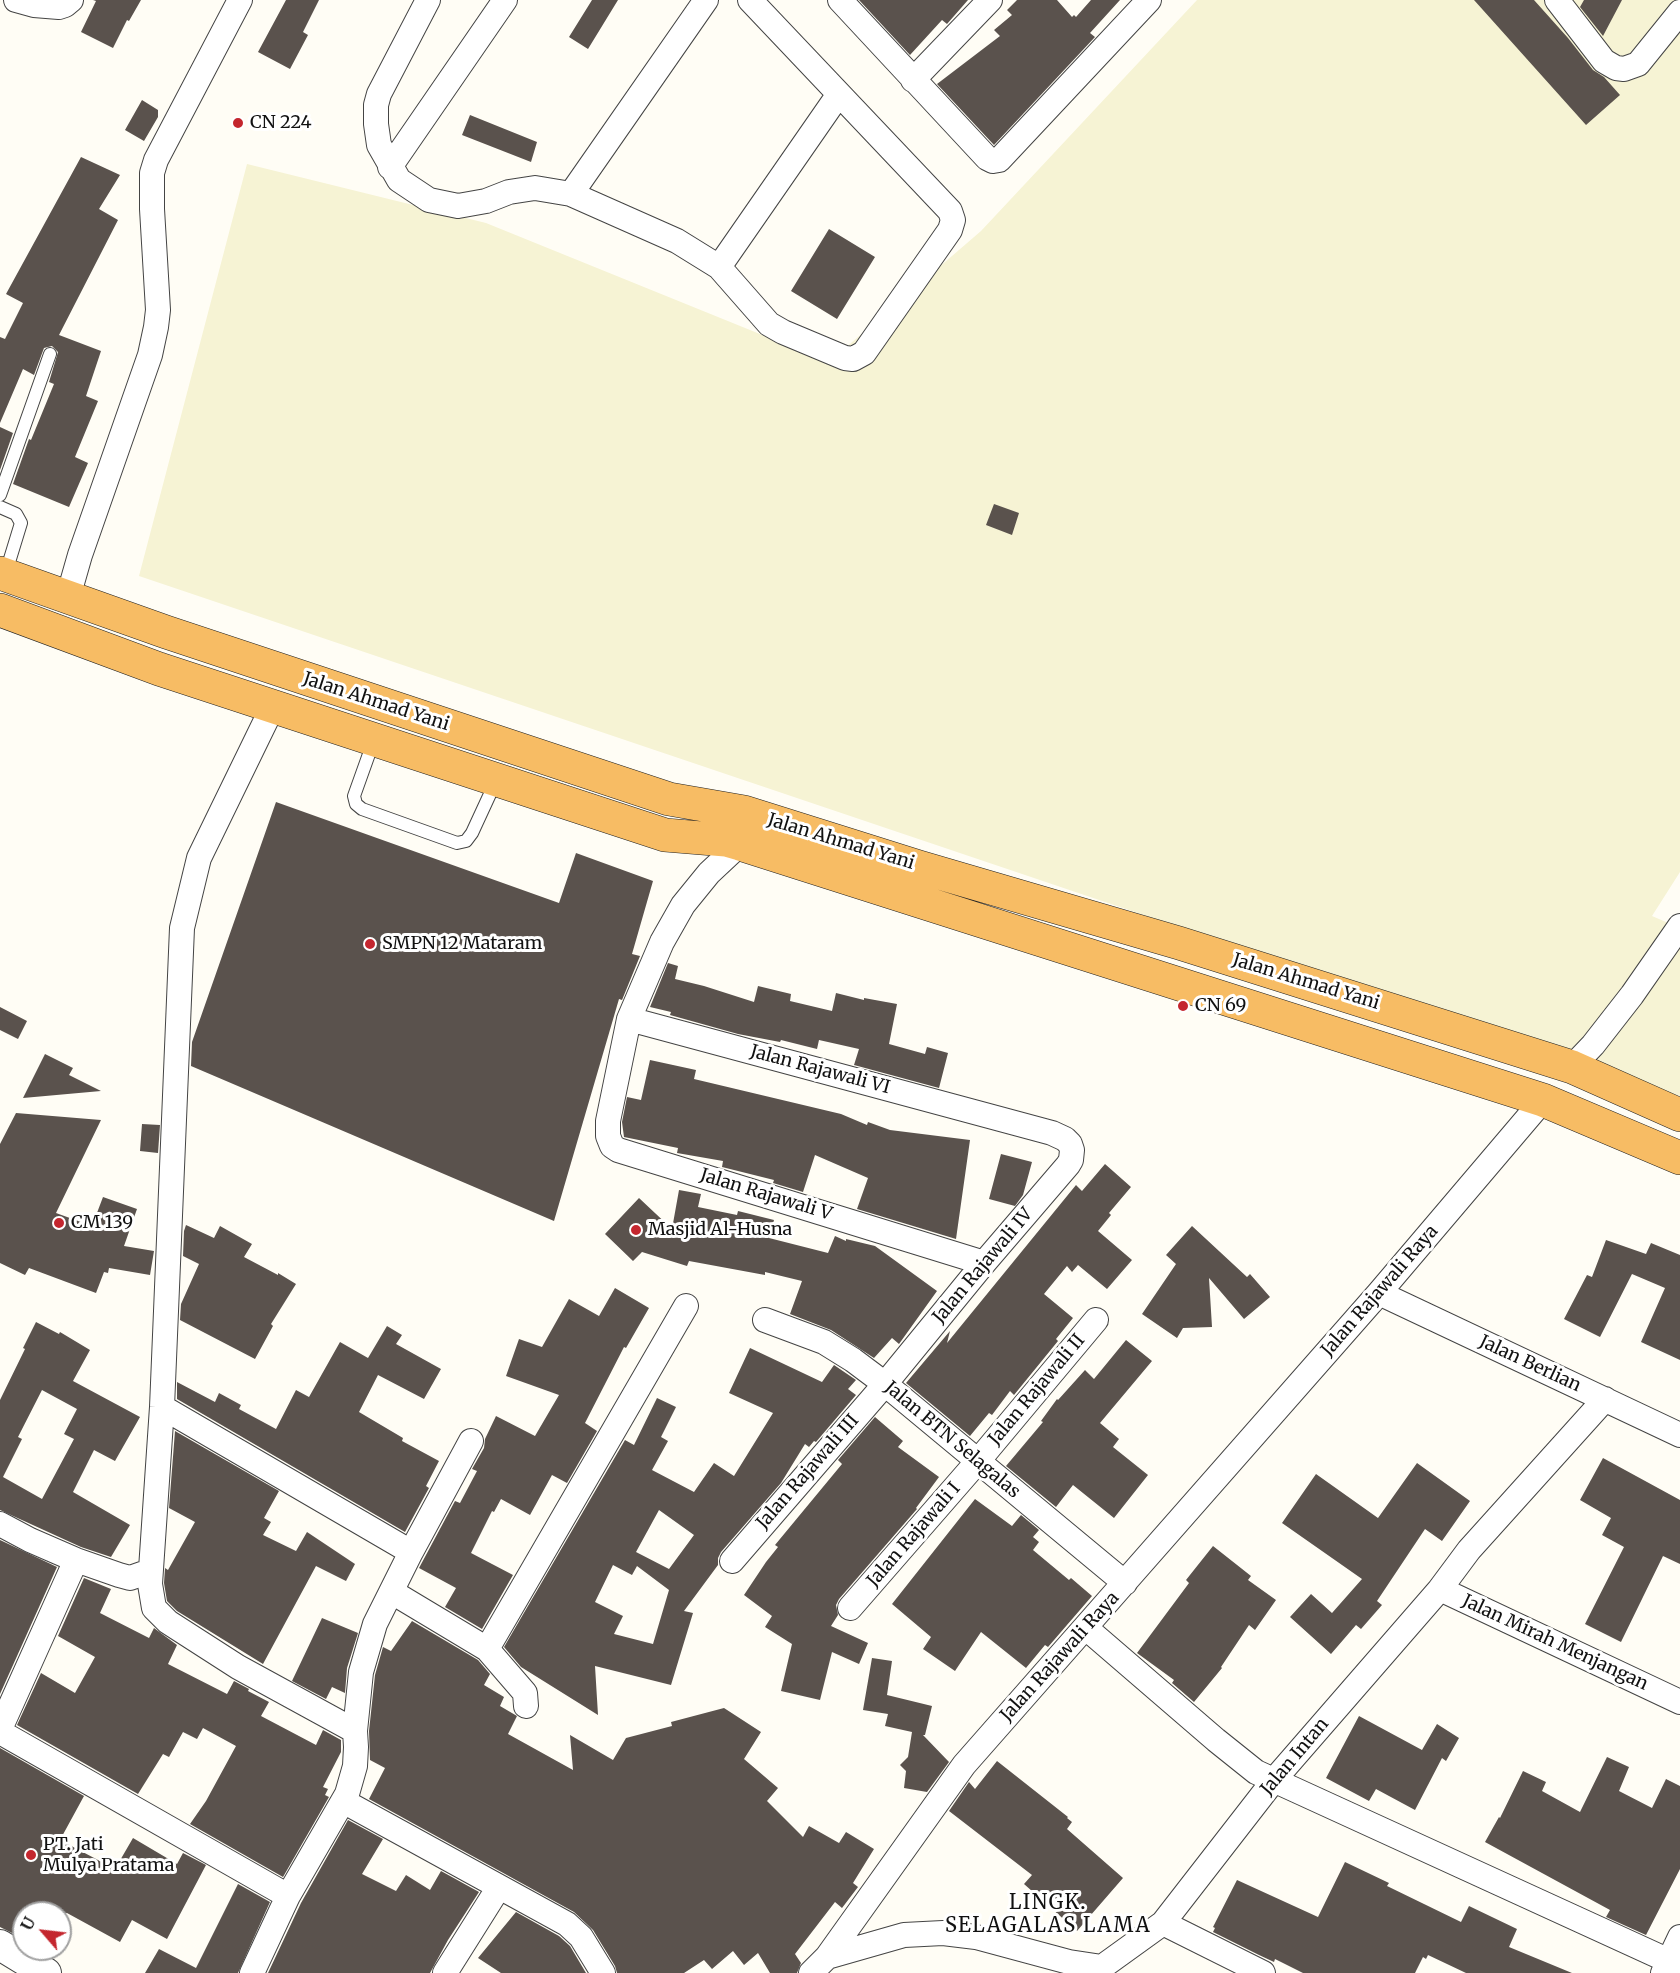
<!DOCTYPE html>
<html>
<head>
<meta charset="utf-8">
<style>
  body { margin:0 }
  #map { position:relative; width:1680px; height:1973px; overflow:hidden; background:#fffdf5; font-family:Merriweather,serif }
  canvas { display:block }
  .north { position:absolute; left:12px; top:1901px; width:60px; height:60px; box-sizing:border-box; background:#fff; border:2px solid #a0a0a0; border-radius:50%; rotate:298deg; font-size:16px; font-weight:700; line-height:24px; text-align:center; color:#111 }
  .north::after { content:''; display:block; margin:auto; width:21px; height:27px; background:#c4262e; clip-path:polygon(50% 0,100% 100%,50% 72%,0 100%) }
</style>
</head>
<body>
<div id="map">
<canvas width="1680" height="1973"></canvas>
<div class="north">U</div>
</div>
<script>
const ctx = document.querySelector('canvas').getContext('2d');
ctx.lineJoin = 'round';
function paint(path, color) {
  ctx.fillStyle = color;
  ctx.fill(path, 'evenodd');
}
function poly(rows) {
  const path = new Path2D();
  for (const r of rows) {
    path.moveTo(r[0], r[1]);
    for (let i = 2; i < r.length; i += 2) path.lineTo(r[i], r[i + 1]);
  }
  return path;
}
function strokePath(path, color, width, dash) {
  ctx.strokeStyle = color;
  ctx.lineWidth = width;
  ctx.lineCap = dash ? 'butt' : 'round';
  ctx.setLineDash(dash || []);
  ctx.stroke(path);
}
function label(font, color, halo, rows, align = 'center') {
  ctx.font = font + ' Merriweather,serif';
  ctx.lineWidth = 6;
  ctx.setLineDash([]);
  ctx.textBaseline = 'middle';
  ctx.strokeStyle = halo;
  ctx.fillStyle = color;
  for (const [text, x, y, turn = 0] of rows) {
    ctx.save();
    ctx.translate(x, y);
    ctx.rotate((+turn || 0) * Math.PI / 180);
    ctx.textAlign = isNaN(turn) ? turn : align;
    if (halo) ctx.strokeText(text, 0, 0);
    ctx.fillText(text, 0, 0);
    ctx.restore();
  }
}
paint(poly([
  [1197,0,1680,0,1680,872,1652,916,1680,928,1680,1096,139,576,247,164,486,223,829,362,981,231]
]), '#f6f3d4');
paint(poly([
  [93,0,141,0,129,21,127,20,113,48,81,32,96,1],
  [286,0,319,0,303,32,308,35,290,69,258,52],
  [592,0,618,0,588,49,569,37],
  [859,0,968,0,947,24,942,20,910,55],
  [1017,0,1057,0,1072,17,1074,15,1076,17,1091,0,1120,0,1090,33,1095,37,994,145,937,84,1000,36,994,30,1012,15,1007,10],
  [1474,0,1534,0,1568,38,1593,70,1604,77,1620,95,1586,125],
  [1584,0,1622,0,1603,36,1580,7],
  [142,100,158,110,158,117,144,141,125,130],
  [470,115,537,142,531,162,462,135],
  [81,157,120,175,99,209,118,220,59,335,101,351,86,396,98,401,75,457,88,463,69,507,13,484,29,439,31,440,54,384,49,382,58,352,52,346,44,348,34,375,23,369,0,423,0,337,5,339,23,303,6,294],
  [829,229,875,257,837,319,791,291],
  [0,427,13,433,0,470],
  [994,504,1019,513,1012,535,986,525],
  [276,802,559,903,576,853,653,881,632,954,640,956,622,1000,619,999,554,1221,191,1066,192,1042],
  [668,963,678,966,675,979,704,986,754,1002,758,986,791,994,790,1001,832,1011,836,993,864,1000,864,998,897,1004,889,1044,925,1054,927,1047,948,1053,939,1088,854,1065,859,1049,819,1040,817,1049,781,1040,780,1042,738,1034,670,1015,671,1012,650,1007],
  [0,1007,27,1021,18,1039,0,1030],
  [45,1054,73,1068,69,1075,101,1091,23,1098],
  [650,1060,696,1070,694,1079,841,1114,867,1125,868,1122,890,1130,970,1140,956,1239,857,1209,868,1178,815,1155,803,1192,773,1183,774,1180,722,1167,723,1161,677,1153,678,1148,624,1137,622,1122,627,1097,641,1100],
  [16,1113,101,1120,56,1213,92,1226,103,1197,137,1209,124,1246,154,1251,150,1275,109,1268,108,1273,104,1272,96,1293,29,1268,25,1275,0,1263,0,1144],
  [142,1124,160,1125,158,1153,140,1151],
  [1001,1154,1032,1162,1023,1195,1015,1206,989,1199],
  [1105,1164,1131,1187,1109,1213,1111,1215,1098,1231,1132,1260,1107,1289,1078,1265,1072,1272,1067,1266,1044,1294,1073,1318,1056,1339,1058,1341,1014,1395,1010,1391,992,1415,989,1413,970,1436,906,1383,950,1331,947,1343,1076,1185,1082,1191],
  [679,1190,701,1194,698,1207,737,1215,738,1211,774,1220,769,1238,828,1253,835,1236,846,1241,846,1239,875,1246,937,1291,899,1344,892,1338,874,1358,831,1330,790,1314,802,1281,765,1272,765,1275,689,1261,687,1266,642,1252,633,1261,605,1234,639,1198,672,1229],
  [186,1225,214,1238,220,1226,252,1244,244,1257,278,1275,278,1273,296,1284,271,1324,273,1326,255,1359,180,1320,181,1304,199,1264,183,1256,184,1231],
  [1192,1226,1247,1277,1250,1274,1270,1297,1244,1319,1209,1278,1212,1327,1183,1328,1177,1338,1142,1314,1176,1264,1166,1255],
  [1606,1240,1646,1254,1651,1243,1680,1255,1680,1360,1641,1342,1665,1288,1632,1274,1600,1337,1564,1319,1587,1275,1592,1277],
  [615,1288,649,1308,626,1348,624,1347,585,1423,597,1431,567,1483,552,1475,530,1515,501,1499,494,1512,492,1511,471,1553,513,1575,482,1629,445,1607,456,1588,419,1568,455,1501,460,1503,477,1471,472,1469,484,1448,485,1439,496,1416,535,1436,559,1395,506,1376,519,1339,542,1347,569,1299,599,1316],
  [36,1322,59,1334,60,1332,90,1350,73,1381,140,1417,115,1461,94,1450,73,1492,130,1525,111,1557,81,1547,0,1510,0,1400,25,1349,23,1348],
  [42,1390,77,1409,64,1434,74,1439,42,1499,3,1477,22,1439,18,1437],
  [387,1326,402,1335,396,1344,441,1369,424,1399,378,1375,359,1412,403,1438,402,1441,439,1461,426,1486,429,1488,405,1532,177,1399,177,1382,215,1402,219,1393,241,1405,239,1409,276,1429,296,1390,309,1397,340,1342,368,1358],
  [1126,1340,1152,1361,1100,1423,1119,1439,1113,1447,1148,1475,1114,1518,1073,1485,1056,1507,1006,1466,1043,1422,1041,1421,1057,1399,1058,1400,1085,1370,1094,1379],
  [750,1348,822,1382,834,1365,856,1380,848,1389,856,1395,816,1442,814,1441,809,1447,805,1444,781,1483,721,1552,718,1558,718,1565,684,1611,693,1613,671,1685,595,1666,598,1715,521,1667,504,1647,625,1440,634,1445,657,1398,676,1407,661,1437,668,1441,652,1470,694,1492,714,1463,734,1476,773,1413,729,1393],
  [659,1510,694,1535,669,1569,636,1552],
  [613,1565,632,1575,637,1566,669,1590,653,1644,614,1634,623,1616,595,1602],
  [875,1417,903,1441,898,1447,939,1477,916,1508,917,1509,839,1599,836,1605,838,1615,831,1626,868,1643,859,1664,832,1652,820,1700,781,1691,792,1644,765,1627,772,1616,744,1595,766,1562,778,1547,775,1545,842,1464,838,1460],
  [175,1431,279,1491,264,1518,271,1522,263,1535,296,1551,307,1532,355,1564,346,1581,316,1566,263,1664,177,1611,167,1601,164,1583,165,1568,168,1570,195,1522,169,1508],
  [1603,1458,1680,1500,1680,1564,1663,1556,1621,1642,1585,1624,1624,1547,1602,1535,1611,1518,1580,1500],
  [1417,1463,1470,1501,1442,1541,1425,1529,1377,1601,1382,1605,1361,1629,1356,1625,1331,1654,1290,1617,1311,1594,1332,1613,1362,1579,1282,1523,1316,1474,1378,1518],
  [975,1499,1012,1526,1021,1515,1039,1530,1033,1537,1039,1542,1033,1550,1069,1580,1071,1578,1092,1596,1048,1647,1045,1645,1026,1668,981,1632,955,1671,923,1649,931,1637,892,1604],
  [0,1540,57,1567,0,1694],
  [1213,1546,1251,1576,1248,1580,1276,1600,1255,1630,1249,1625,1221,1667,1222,1668,1194,1702,1172,1683,1174,1680,1137,1653,1189,1583,1186,1580],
  [84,1578,111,1589,100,1613,149,1638,154,1628,177,1645,168,1664,227,1694,234,1681,249,1689,248,1691,269,1702,261,1716,316,1745,323,1730,341,1740,341,1752,323,1787,328,1789,325,1795,329,1797,283,1877,190,1824,206,1801,236,1746,203,1728,197,1739,183,1732,169,1757,163,1754,138,1794,17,1725,41,1673,75,1693,95,1657,58,1636],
  [322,1618,358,1633,347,1668,345,1693,332,1687,326,1699,292,1681],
  [412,1621,478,1660,490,1674,484,1685,504,1697,500,1706,517,1716,508,1734,573,1770,570,1735,613,1760,626,1738,672,1726,671,1722,724,1708,761,1732,744,1759,778,1788,767,1801,803,1837,809,1826,839,1843,846,1832,874,1849,853,1883,858,1887,842,1908,835,1902,795,1954,801,1963,797,1973,770,1973,758,1953,744,1965,733,1951,712,1969,704,1960,684,1973,617,1973,615,1966,593,1930,574,1912,369,1799,385,1768,370,1760,369,1731,375,1675,383,1647,391,1651],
  [872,1658,892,1661,887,1695,932,1706,925,1735,923,1735,949,1762,927,1792,904,1788,906,1771,900,1765,908,1757,912,1732,885,1726,888,1714,863,1710],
  [1359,1716,1422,1750,1437,1724,1459,1738,1446,1761,1442,1758,1415,1810,1376,1789,1369,1801,1326,1778],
  [0,1748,84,1796,60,1840,115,1869,133,1838,177,1864,183,1853,206,1865,167,1939,132,1920,120,1942,67,1913,24,1913,24,1939,0,1927],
  [1607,1757,1629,1767,1619,1791,1652,1808,1666,1779,1680,1786,1680,1869,1646,1935,1606,1917,1610,1910,1485,1842,1499,1817,1500,1818,1523,1771,1546,1782,1542,1791,1580,1812],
  [997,1761,1068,1817,1067,1818,1072,1822,1067,1829,1123,1878,1077,1931,1024,1884,1032,1875,949,1811,969,1782,975,1789],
  [348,1820,383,1839,362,1874,396,1891,406,1875,430,1890,441,1871,479,1892,448,1940,430,1973,268,1973,301,1903],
  [1345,1862,1389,1883,1387,1886,1461,1922,1469,1906,1517,1929,1509,1947,1572,1973,1466,1973,1428,1955,1426,1959,1423,1957,1415,1973,1303,1973,1275,1959,1274,1962,1259,1955,1213,1932,1215,1928,1213,1927,1237,1880,1318,1917],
  [238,1884,270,1902,238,1973,145,1973,159,1949,196,1968],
  [516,1912,559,1936,570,1946,586,1973,501,1973,478,1958]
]), '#5a524d');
const service = poly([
  [0,495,50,354],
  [0,507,16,514,21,523,6,572],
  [374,740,354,796,356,804,362,809,457,843,466,841,472,833,496,781]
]);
const minor = poly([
  [16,0,34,5,59,7,65,5,71,0],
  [428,0,379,94,376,105,376,124,379,145,399,180,429,200,458,206,486,201,509,192,535,188,571,194,677,241,719,267,769,324,783,332,845,358,853,359,864,353,950,230,953,220,950,211,750,0],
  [840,0,987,158,993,161,999,160,1149,0],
  [1557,0,1604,61,1616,68,1624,69,1638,64,1680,12],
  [913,80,990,0],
  [390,167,505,0],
  [571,194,706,0],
  [719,267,839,94],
  [68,597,80,555,150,355,156,327,158,310,152,209,152,173,156,160,240,0],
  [629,1019,662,942,683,905,709,873,740,844],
  [1572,1067,1593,1045,1632,995,1680,926],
  [1543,1100,1379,1293,964,1765,827,1957,904,1935,943,1933,976,1937,1069,1962,1102,1967,1163,1923,1274,1780,1440,1589,1680,1702],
  [1379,1293,1680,1435],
  [765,1320,824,1342,853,1360,885,1384,1125,1583],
  [162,1407,411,1552],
  [0,1524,30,1540,76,1560,119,1575,130,1578,150,1571],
  [732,1561,885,1384,984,1263,1068,1165,1071,1160,1072,1150,1070,1144,1065,1139,1052,1133,629,1019,608,1121,608,1136,612,1146,618,1150,984,1263],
  [1440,1589,1469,1550,1605,1399],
  [392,1592,487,1649,525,1693,526,1706],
  [850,1608,978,1461,1096,1320],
  [1086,1628,1216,1740,1256,1772,1680,1966],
  [487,1649,686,1306],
  [0,1729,76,1560],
  [355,1731,361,1672,375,1624,411,1552,471,1441],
  [0,1732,288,1896],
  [343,1801,567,1924,581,1937,603,1973],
  [1163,1923,1263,1973],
  [252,1973,288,1896,347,1794,355,1766,356,1747,355,1731,238,1667,168,1622,154,1608,150,1584,162,1407,182,928,199,858,273,706],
  [445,1973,499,1887],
  [811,1973,827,1957],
  [1663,1973,1680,1937]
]);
const tertiary = poly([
  [0,1945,46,1973]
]);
const trunk = poly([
  [0,573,166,632,669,799,744,812,919,867,1179,943,1572,1067,1680,1115],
  [0,610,159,669,665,835,726,840,740,844,1543,1100,1680,1158]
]);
strokePath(service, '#444', 14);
strokePath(minor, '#444', 26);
strokePath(tertiary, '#444', 32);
strokePath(trunk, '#222', 34);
strokePath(service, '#fff', 12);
strokePath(minor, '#fff', 24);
strokePath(tertiary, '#fff', 30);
strokePath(trunk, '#f7bc64', 33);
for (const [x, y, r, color] of [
  [238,123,6,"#c4262e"],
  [370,944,6,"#c4262e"],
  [1183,1006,6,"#c4262e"],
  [59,1223,6,"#c4262e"],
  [636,1230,6,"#c4262e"],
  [31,1855,6,"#c4262e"]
]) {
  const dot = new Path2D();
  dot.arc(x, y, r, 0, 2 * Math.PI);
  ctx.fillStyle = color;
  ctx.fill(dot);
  strokePath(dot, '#fff', 2);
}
label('18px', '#111', '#fff', [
  ["CN 224",250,123],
  ["SMPN 12 Mataram",382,944],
  ["CN 69",1195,1006],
  ["CM 139",71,1223],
  ["Masjid Al-Husna",648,1230],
  ["PT. Jati",43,1845],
  ["Mulya Pratama",43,1866]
], 'left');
label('18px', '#111', '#fff', [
  ["Jalan Ahmad Yani",376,702,18],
  ["Jalan Ahmad Yani",841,842,17],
  ["Jalan Ahmad Yani",1306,982,17],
  ["Jalan Rajawali VI",820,1070,15],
  ["Jalan Rajawali V",766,1195,17],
  ["Jalan Rajawali IV",983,1266,-50],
  ["Jalan Rajawali Raya",1380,1291,-49],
  ["Jalan Berlian",1530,1364,25],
  ["Jalan Rajawali II",1037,1390,-50],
  ["Jalan BTN Selagalas",952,1440,40],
  ["Jalan Rajawali III",808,1472,-49],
  ["Jalan Rajawali I",914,1535,-49],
  ["Jalan Mirah Menjangan",1555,1643,25],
  ["Jalan Rajawali Raya",1060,1657,-48],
  ["Jalan Intan",1295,1757,-50]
]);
ctx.letterSpacing = '1.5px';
label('20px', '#111', '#fff', [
  ["LINGK.",1048,1903],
  ["SELAGALAS LAMA",1048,1926]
]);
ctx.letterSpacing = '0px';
</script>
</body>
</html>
